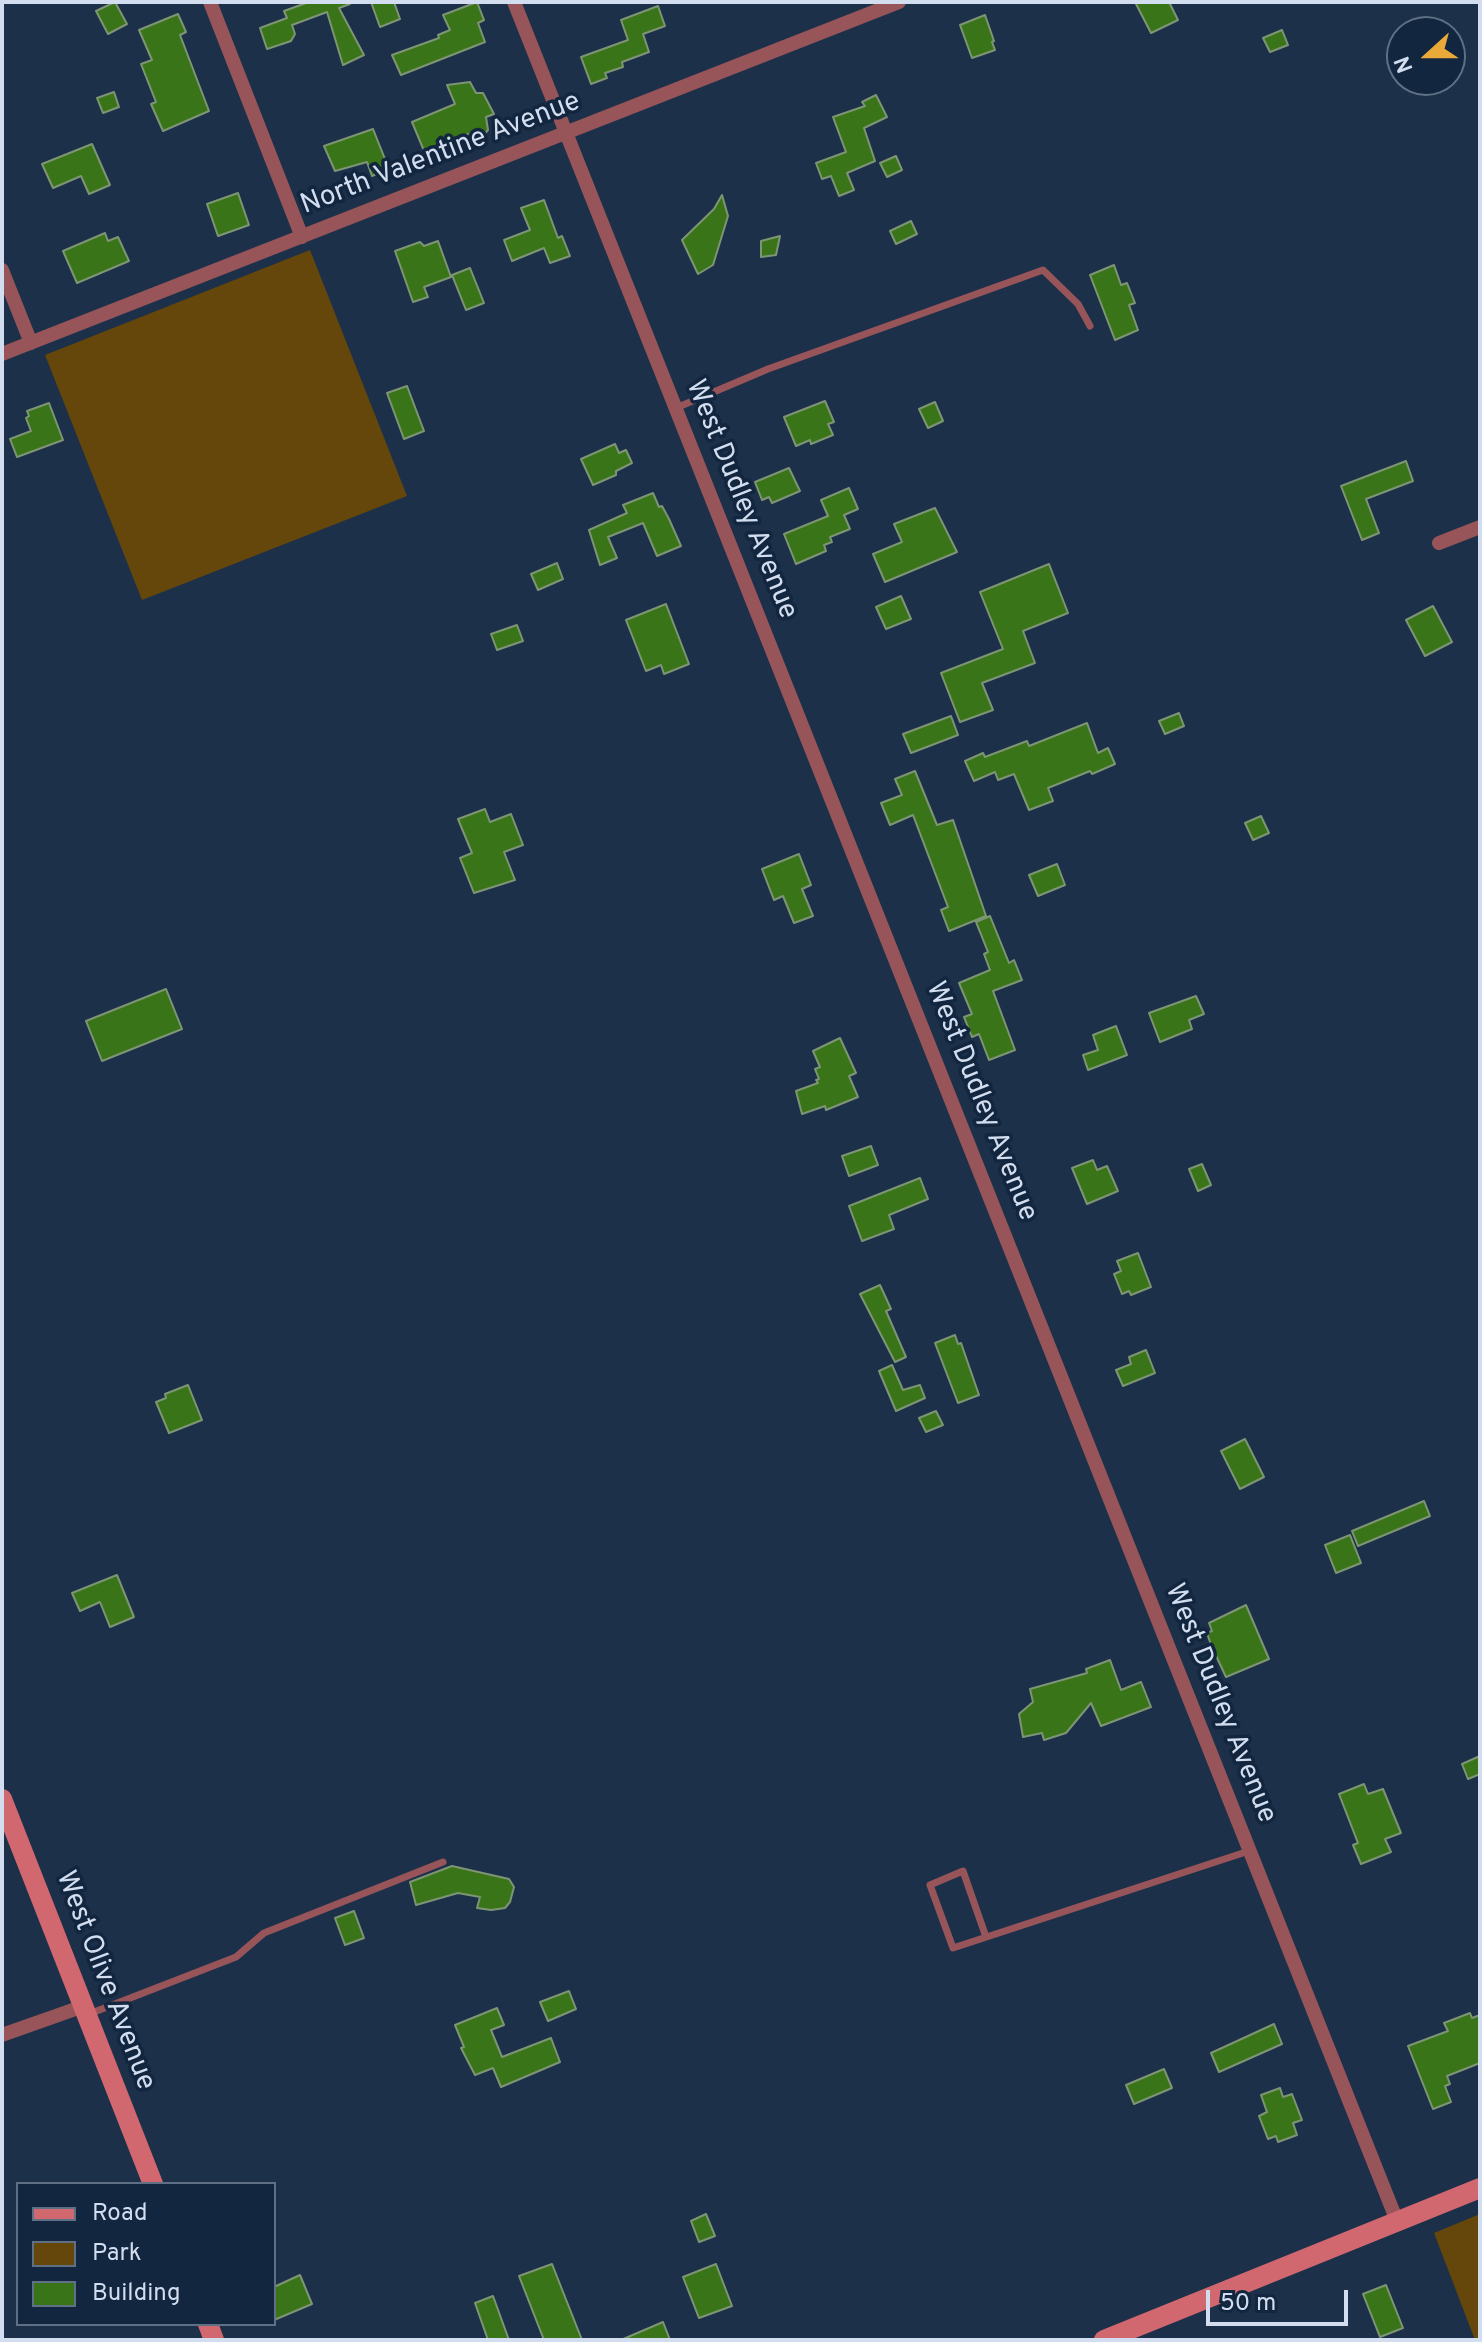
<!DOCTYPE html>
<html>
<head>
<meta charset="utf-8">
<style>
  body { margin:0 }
  #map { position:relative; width:1482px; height:2342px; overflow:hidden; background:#1d304a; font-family:Overpass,sans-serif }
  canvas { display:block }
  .frame { position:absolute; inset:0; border:4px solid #d2deef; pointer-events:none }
  .legend { position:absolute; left:16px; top:2182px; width:260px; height:144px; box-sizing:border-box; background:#13263f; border:2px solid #5f7085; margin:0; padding:10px 14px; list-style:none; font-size:24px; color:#d2deef }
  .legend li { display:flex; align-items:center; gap:16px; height:40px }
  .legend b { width:40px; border:2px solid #5f7085 }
  .north { position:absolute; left:1386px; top:16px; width:80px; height:80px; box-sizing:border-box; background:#13263f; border:2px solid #5f7085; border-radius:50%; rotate:249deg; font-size:22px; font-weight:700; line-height:32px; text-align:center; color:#d2deef }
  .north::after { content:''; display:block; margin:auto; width:28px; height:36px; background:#eaaa39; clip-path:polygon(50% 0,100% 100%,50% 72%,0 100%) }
  .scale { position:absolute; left:1206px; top:2290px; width:142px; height:36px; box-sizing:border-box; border:4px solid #d2deef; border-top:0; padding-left:10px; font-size:24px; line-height:28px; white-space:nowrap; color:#d2deef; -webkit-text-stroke:6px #13263f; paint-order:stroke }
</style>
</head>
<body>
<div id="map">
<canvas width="1482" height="2342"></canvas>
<div class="frame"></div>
<ul class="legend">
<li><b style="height:10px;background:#d1676f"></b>Road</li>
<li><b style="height:22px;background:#65460b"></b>Park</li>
<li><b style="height:22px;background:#397418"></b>Building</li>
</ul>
<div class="north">N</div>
<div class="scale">50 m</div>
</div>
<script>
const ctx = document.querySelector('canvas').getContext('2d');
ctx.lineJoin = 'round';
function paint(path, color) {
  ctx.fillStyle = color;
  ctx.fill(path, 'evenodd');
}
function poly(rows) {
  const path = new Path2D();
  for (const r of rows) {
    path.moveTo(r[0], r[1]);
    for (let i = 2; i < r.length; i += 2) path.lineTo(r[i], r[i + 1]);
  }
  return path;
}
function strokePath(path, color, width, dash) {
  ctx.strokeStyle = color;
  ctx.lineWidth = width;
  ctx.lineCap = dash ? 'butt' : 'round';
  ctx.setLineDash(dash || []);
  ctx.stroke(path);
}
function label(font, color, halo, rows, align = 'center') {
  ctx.font = font + ' Overpass,sans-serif';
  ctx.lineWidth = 7;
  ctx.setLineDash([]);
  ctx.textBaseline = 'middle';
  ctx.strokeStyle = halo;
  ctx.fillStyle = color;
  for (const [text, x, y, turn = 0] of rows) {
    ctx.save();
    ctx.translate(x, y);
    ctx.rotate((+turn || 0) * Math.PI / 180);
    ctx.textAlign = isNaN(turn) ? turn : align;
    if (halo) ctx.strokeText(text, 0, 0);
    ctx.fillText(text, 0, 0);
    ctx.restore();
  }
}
paint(poly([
  [310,250,407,496,142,600,45,355],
  [1480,2214,1480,2340,1475,2340,1434,2233]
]), '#65460b');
const building = poly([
  [115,2,127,24,108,34,96,11,115,2],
  [309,2,350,2,350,4,339,8,364,55,343,65,327,12,292,25,295,34,291,41,267,49,260,28,287,18,284,11,309,2],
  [371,2,394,2,400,19,380,27,371,2],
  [477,2,484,20,478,23,485,42,401,75,392,55,439,38,438,35,450,30,443,15,477,2],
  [1135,2,1169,2,1178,20,1151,33,1135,2],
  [658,6,665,26,643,34,649,52,622,62,623,67,605,73,607,78,591,84,581,57,628,40,621,20,658,6],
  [178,14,186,32,180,35,209,111,163,131,151,104,156,102,141,64,152,60,139,30,178,14],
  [985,15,994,41,992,42,995,50,972,58,960,25,985,15],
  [1282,30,1288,45,1270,52,1263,38,1282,30],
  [470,82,476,93,483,93,494,114,486,117,488,130,481,138,468,134,445,144,447,149,427,158,412,122,455,104,447,85,470,82],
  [114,92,119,107,103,113,97,98,114,92],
  [876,95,887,117,864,128,875,161,847,173,854,190,839,196,831,176,822,179,816,163,846,152,833,117,865,106,862,102,876,95],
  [373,129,389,169,372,176,367,162,335,171,324,146,373,129],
  [92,144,110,185,89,194,81,176,53,188,42,164,92,144],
  [896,156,902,170,887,177,880,163,896,156],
  [238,193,249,225,218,236,207,204,238,193],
  [722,195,728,216,713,265,698,274,682,240,714,209,722,195],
  [544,200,558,238,562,236,570,256,550,263,544,248,512,261,504,240,530,230,521,208,544,200],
  [911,221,917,234,896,244,890,231,911,221],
  [105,233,108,241,118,237,129,261,77,283,63,251,105,233],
  [780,236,776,255,761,257,761,241,780,236],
  [438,241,451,277,424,287,428,297,413,302,395,251,420,242,424,246,438,241],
  [1114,265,1121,285,1127,283,1135,303,1129,305,1138,330,1115,340,1090,275,1114,265],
  [470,268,484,303,466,310,452,275,470,268],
  [407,386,424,431,404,439,387,393,407,386],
  [825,401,834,422,828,424,833,435,811,444,810,440,796,446,784,417,825,401],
  [935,402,943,421,928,428,919,409,935,402],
  [49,403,63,440,17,457,10,439,31,431,26,418,29,416,27,411,49,403],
  [615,444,619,453,626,450,632,463,616,471,616,475,593,485,581,459,615,444],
  [1406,461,1413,481,1366,499,1379,533,1362,540,1341,486,1406,461],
  [789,468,800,491,772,503,769,497,762,500,755,482,789,468],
  [849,488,858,509,844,515,850,529,830,537,832,542,824,545,826,551,796,564,784,534,828,516,821,500,849,488],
  [653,493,659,507,662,506,669,519,681,546,657,556,643,523,608,537,617,558,600,565,589,530,627,513,623,505,653,493],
  [935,508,957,552,885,582,873,554,902,542,894,524,935,508],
  [557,563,563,579,538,590,531,574,557,563],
  [1049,564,1068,613,1023,631,1035,663,982,683,993,710,960,722,941,673,1003,649,980,592,1049,564],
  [901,596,911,619,886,629,876,607,901,596],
  [666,604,689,664,664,674,661,665,646,671,626,620,666,604],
  [1433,606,1452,642,1425,656,1406,620,1433,606],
  [517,625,523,641,497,650,491,634,517,625],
  [1179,713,1184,726,1165,734,1159,721,1179,713],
  [951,716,958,735,911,753,903,734,951,716],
  [1087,723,1098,753,1108,748,1115,764,1092,774,1090,771,1048,788,1053,801,1029,810,1014,774,998,780,995,772,974,781,965,761,983,753,985,757,1027,741,1029,746,1087,723],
  [915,771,937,825,953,820,986,916,949,931,941,910,948,907,913,815,890,825,881,803,902,795,895,779,915,771],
  [485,809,490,822,511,814,523,845,504,852,515,880,474,893,460,858,472,853,458,819,485,809],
  [1261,816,1269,833,1253,840,1245,823,1261,816],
  [799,854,811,885,802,889,813,916,794,923,783,896,774,900,762,869,799,854],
  [1057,864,1065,885,1038,896,1029,875,1057,864],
  [990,916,1009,963,1014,960,1022,980,993,991,1015,1050,989,1060,979,1034,972,1037,964,1017,972,1014,959,983,990,970,984,954,988,952,976,922,990,916],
  [166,989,182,1029,102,1061,86,1021,166,989],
  [1196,996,1204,1014,1189,1020,1192,1029,1160,1042,1149,1013,1196,996],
  [1116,1026,1127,1055,1088,1070,1083,1055,1098,1050,1093,1035,1116,1026],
  [840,1038,856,1073,849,1076,858,1097,826,1110,825,1106,802,1114,796,1091,818,1083,816,1080,819,1079,815,1069,820,1067,813,1051,840,1038],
  [871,1146,878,1165,849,1176,842,1156,871,1146],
  [1093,1160,1097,1170,1107,1166,1118,1191,1087,1204,1072,1168,1093,1160],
  [1202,1164,1211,1185,1198,1191,1189,1169,1202,1164],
  [920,1178,928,1199,889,1215,894,1229,862,1241,849,1206,920,1178],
  [1138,1253,1151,1287,1131,1295,1129,1291,1122,1294,1114,1274,1121,1271,1117,1261,1138,1253],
  [880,1285,891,1309,886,1311,906,1357,895,1362,860,1294,880,1285],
  [955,1335,958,1344,961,1343,979,1395,958,1403,935,1343,955,1335],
  [1146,1350,1155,1373,1123,1386,1116,1370,1131,1364,1129,1357,1146,1350],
  [892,1365,903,1390,920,1385,925,1398,896,1411,879,1371,892,1365],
  [188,1385,202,1420,169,1433,156,1402,166,1398,165,1394,188,1385],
  [936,1411,943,1425,926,1432,919,1418,936,1411],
  [1245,1439,1264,1477,1240,1489,1221,1451,1245,1439],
  [1424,1501,1430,1516,1358,1546,1352,1531,1424,1501],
  [1350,1535,1361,1563,1336,1573,1325,1545,1350,1535],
  [117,1575,134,1617,110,1627,100,1602,80,1611,72,1593,117,1575],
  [1246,1605,1269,1659,1226,1677,1211,1645,1207,1633,1212,1631,1209,1623,1246,1605],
  [1110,1660,1121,1690,1141,1682,1151,1707,1101,1726,1091,1703,1066,1733,1044,1740,1042,1733,1023,1737,1019,1714,1033,1702,1030,1689,1087,1673,1086,1669,1110,1660],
  [1480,1756,1480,1774,1468,1779,1462,1764,1480,1756],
  [1364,1784,1368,1794,1383,1789,1401,1833,1385,1839,1391,1852,1361,1864,1353,1845,1358,1843,1339,1794,1364,1784],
  [452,1866,509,1879,514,1887,510,1902,505,1908,491,1910,477,1908,480,1897,458,1893,416,1905,410,1882,452,1866],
  [354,1911,364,1938,345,1945,335,1918,354,1911],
  [569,1991,576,2009,548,2021,540,2002,569,1991],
  [497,2008,504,2025,491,2030,502,2057,551,2038,560,2062,501,2087,493,2068,475,2075,461,2048,464,2047,455,2025,497,2008],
  [1470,2013,1472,2018,1480,2015,1480,2063,1447,2076,1450,2084,1445,2086,1451,2102,1433,2109,1408,2046,1448,2031,1444,2023,1470,2013],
  [1274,2024,1282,2044,1219,2072,1211,2053,1274,2024],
  [1164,2069,1172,2088,1134,2104,1126,2085,1164,2069],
  [1280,2088,1283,2097,1292,2094,1302,2120,1293,2123,1297,2135,1278,2142,1276,2136,1268,2139,1259,2116,1267,2112,1261,2095,1280,2088],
  [706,2214,715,2236,699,2242,691,2221,706,2214],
  [552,2264,582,2340,544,2340,519,2276,552,2264],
  [716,2264,732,2306,699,2318,683,2277,716,2264],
  [300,2275,312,2304,274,2320,274,2287,300,2275],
  [1386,2285,1403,2328,1380,2337,1363,2294,1386,2285],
  [493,2296,509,2340,488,2340,475,2303,493,2296],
  [663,2322,670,2340,621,2340,663,2322]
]);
paint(building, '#397418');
strokePath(building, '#7d9574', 2);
strokePath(poly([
  [676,408,768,369,1043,270,1078,304,1090,326],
  [986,1937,963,1871,930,1885,953,1948,1249,1851],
  [89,2014,236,1957,264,1933,443,1862]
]), '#985559', 7);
strokePath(poly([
  [210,2,302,237],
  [514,2,1397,2221],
  [2,270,31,343],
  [2,354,899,2],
  [1439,543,1480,527],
  [2,2035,84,2006]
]), '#985559', 14);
strokePath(poly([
  [2,1799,153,2184],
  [208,2324,214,2340],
  [1104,2340,1480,2188]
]), '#d1676f', 20);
label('28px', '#d2deef', '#13263f', [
  ["North Valentine Avenue",441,155,-21],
  ["West Dudley Avenue",740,500,68],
  ["West Dudley Avenue",980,1102,68],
  ["West Dudley Avenue",1219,1704,68],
  ["West Olive Avenue",104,1981,69]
]);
</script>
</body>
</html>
